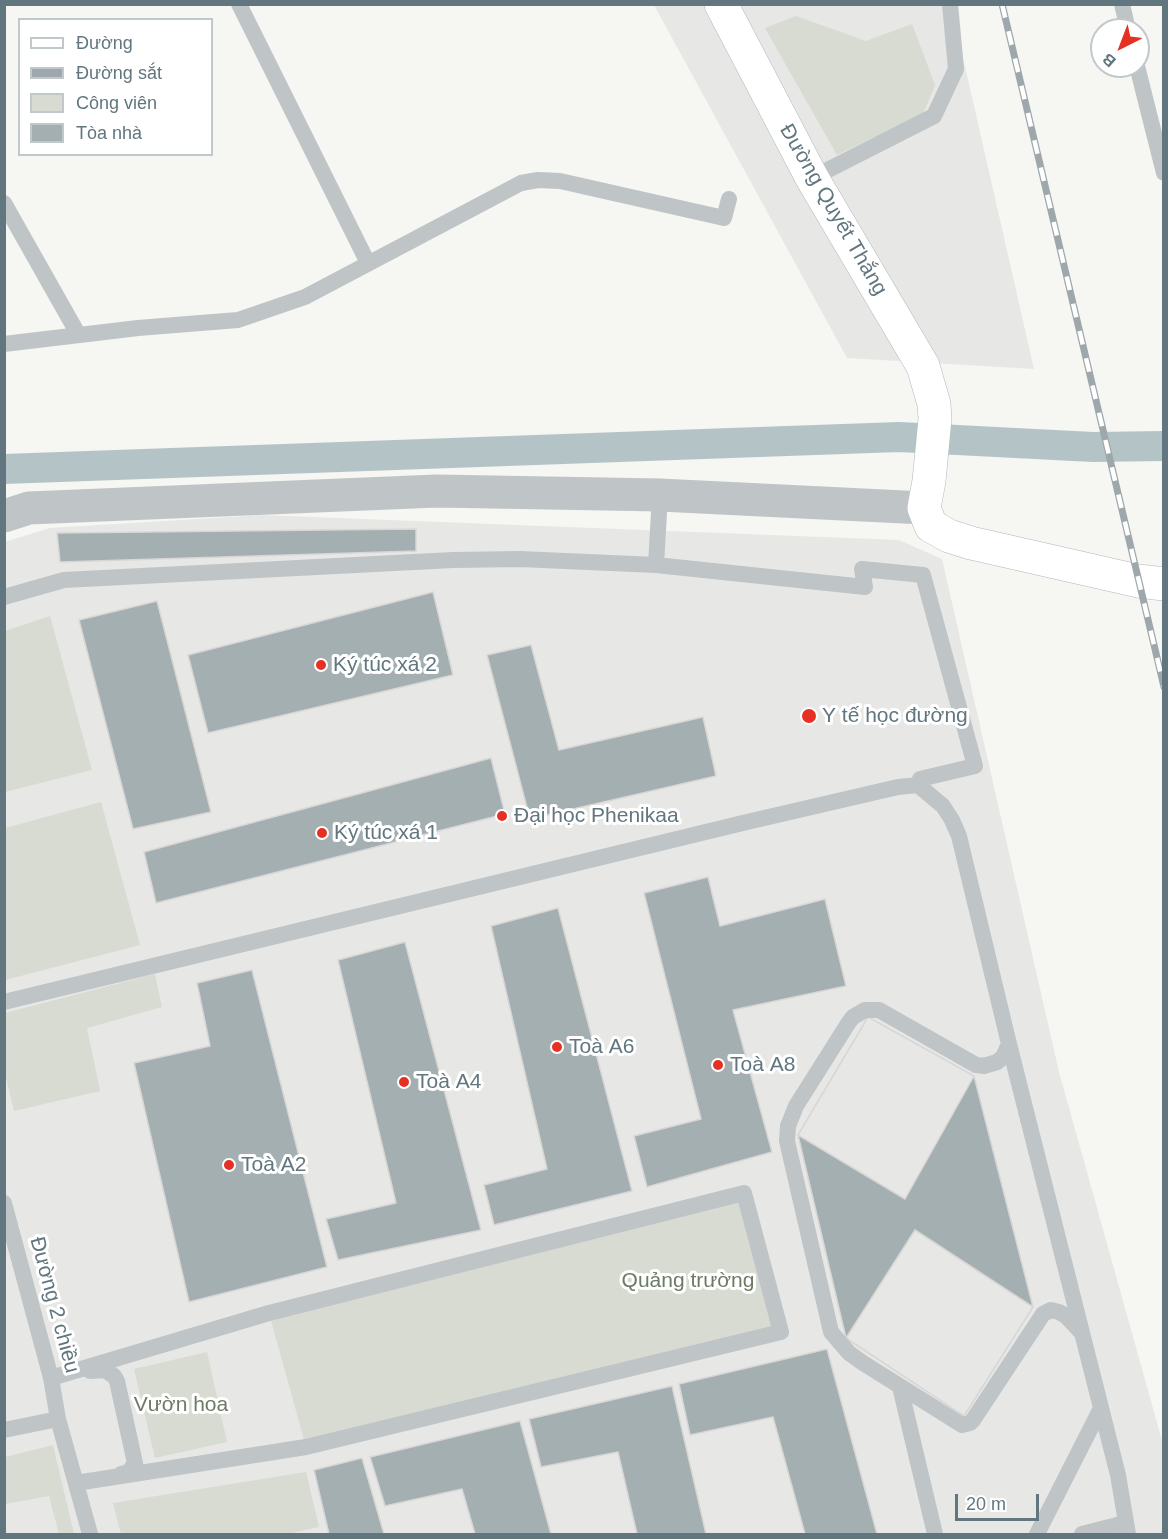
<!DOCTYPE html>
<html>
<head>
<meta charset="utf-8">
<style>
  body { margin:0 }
  #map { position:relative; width:1168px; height:1539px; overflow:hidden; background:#f6f6f3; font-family:Helvetica,sans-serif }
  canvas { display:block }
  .frame { position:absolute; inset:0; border:6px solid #61767e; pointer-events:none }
  .legend { position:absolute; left:18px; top:18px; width:195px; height:138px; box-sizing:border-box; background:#fff; border:2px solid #c0c8cb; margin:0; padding:8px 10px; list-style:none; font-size:18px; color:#61767e }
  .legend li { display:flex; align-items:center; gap:12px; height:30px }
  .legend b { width:30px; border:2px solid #c0c8cb }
  .north { position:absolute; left:1090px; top:18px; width:60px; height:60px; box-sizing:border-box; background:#fff; border:2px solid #c0c8cb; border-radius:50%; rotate:222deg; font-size:16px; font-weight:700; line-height:24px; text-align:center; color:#61767e }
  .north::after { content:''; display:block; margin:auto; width:21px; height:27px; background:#e63023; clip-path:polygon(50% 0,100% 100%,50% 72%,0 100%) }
  .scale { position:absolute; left:955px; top:1494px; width:84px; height:27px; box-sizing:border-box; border:3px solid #61767e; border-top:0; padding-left:8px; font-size:18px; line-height:21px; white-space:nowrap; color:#61767e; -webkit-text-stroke:4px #fff; paint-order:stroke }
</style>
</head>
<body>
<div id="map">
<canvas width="1168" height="1539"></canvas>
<div class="frame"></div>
<ul class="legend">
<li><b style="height:8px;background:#fff"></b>Đường</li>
<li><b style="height:8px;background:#9ea7ab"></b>Đường sắt</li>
<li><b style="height:16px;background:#d7dbd2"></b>Công viên</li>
<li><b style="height:16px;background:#a4afb2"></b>Tòa nhà</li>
</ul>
<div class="north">B</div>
<div class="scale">20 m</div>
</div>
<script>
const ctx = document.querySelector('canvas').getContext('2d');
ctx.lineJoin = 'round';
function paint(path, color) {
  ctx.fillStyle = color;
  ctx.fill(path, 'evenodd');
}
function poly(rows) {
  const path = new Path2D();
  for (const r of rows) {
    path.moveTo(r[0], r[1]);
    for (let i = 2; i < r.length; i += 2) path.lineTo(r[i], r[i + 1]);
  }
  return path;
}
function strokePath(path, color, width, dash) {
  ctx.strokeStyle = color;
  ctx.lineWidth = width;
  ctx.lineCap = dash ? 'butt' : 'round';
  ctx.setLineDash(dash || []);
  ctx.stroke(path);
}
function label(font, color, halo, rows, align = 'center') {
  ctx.font = font + ' Helvetica,sans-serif';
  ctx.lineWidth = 6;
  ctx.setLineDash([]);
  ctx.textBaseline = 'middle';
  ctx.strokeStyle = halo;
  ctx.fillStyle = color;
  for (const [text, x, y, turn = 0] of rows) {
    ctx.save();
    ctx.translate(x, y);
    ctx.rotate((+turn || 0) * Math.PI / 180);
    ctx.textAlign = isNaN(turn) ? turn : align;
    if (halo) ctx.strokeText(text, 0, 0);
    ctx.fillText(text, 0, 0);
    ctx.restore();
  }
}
paint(poly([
  [654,5,951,5,1034,369,847,358],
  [262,515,899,540,942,559,1059,1072,1163,1444,1163,1534,5,1534,4,542,50,528]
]), '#e7e7e6');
paint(poly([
  [796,16,866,41,912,24,935,85,923,114,837,155,765,28],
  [50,616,92,770,5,792,5,631],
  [101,802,140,945,5,980,5,828],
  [155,974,162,1007,87,1028,100,1091,14,1111,5,1073,5,1013],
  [744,1193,781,1332,306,1447,269,1313],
  [207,1352,227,1442,155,1458,134,1369],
  [53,1445,74,1534,59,1534,49,1496,5,1504,5,1457],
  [306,1472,319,1527,287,1534,121,1534,113,1503]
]), '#d7dbd2');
strokePath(poly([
  [4,469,899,437,1093,447,1164,446]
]), '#b4c4c6', 30);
const building = poly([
  [416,529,416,551,60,562,57,533,416,529],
  [433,592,453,675,208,733,188,655,433,592],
  [157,601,211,812,133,829,79,620,157,601],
  [531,645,559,750,703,717,716,776,530,819,487,655,531,645],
  [491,758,505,814,156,903,144,852,491,758],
  [708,877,720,926,825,899,846,986,733,1010,772,1152,647,1187,634,1136,701,1119,644,893,708,877],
  [558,908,632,1191,494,1225,484,1185,547,1169,491,926,558,908],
  [405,942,481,1230,338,1260,326,1219,396,1203,338,960,405,942],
  [252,970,327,1267,189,1302,134,1063,210,1046,197,983,252,970],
  [868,1017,974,1076,1033,1307,964,1416,846,1338,798,1135,868,1017],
  [868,1017,974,1076,905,1199,798,1135,868,1017],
  [915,1230,1033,1307,964,1416,846,1338,915,1230],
  [827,1349,877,1534,805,1534,773,1417,690,1435,679,1384,827,1349],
  [672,1386,706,1534,637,1534,618,1452,541,1467,529,1419,672,1386],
  [520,1421,551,1534,475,1534,462,1489,385,1506,370,1457,520,1421],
  [362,1458,384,1534,329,1534,314,1470,362,1458]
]);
paint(building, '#a4afb2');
strokePath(building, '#d8d7d5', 1.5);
const secondary = poly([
  [721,4,812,178,923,366,934,404,935,419,929,481,924,508,931,526,949,536,971,543,1138,581,1164,584]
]);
strokePath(secondary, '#b1b8bb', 34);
strokePath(poly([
  [239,4,368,263],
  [1122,4,1128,30],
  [1137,66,1164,173],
  [812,178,934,116,956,69,950,4],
  [4,203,78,334],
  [4,344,138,328,238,320,305,297,521,183,538,180,560,181,724,218,729,199],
  [656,565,660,495],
  [4,597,64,580,453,560,520,559,656,565,865,587,862,569,923,575,975,766,920,779,922,788],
  [4,1002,747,822,898,787,918,785,943,806,952,820,959,836,1009,1044,1118,1475,1128,1534],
  [1009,1044,1003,1057,997,1062,984,1066,976,1065,879,1010,865,1010,853,1017,849,1022,796,1106,788,1126,787,1141,831,1332,849,1353,863,1363,962,1425,970,1423,973,1420,1043,1314,1051,1310,1059,1312,1066,1316,1080,1331],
  [4,1203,51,1378,58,1419,90,1534],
  [90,1371,105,1370,114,1376,117,1381,135,1463,129,1472,121,1474],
  [51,1378,269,1313,744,1193,781,1332,306,1447,76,1483],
  [900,1387,935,1534],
  [4,1430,58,1419],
  [1037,1534,1101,1408],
  [1082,1534,1125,1523]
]), '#bfc4c7', 16);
strokePath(poly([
  [4,516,29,508,437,491,660,495,924,508]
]), '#bfc4c7', 33);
strokePath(secondary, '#fff', 33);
const rail = poly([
  [1002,4,1164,687]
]);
strokePath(rail, '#9ea7ab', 7);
strokePath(rail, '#fff', 4.5, [14]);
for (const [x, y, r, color] of [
  [321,665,6,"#e63023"],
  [809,716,8,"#e63023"],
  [502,816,6,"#e63023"],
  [322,833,6,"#e63023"],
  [557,1047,6,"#e63023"],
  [718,1065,6,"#e63023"],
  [404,1082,6,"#e63023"],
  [229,1165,6,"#e63023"]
]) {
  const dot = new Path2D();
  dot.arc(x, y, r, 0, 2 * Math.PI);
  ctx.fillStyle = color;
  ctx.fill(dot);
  strokePath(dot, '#fff', 2);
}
label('21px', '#61767e', '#fff', [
  ["Đường Quyết Thắng",833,210,60],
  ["Đường 2 chiều",54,1305,75]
]);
label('21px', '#61767e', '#fff', [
  ["Ký túc xá 2",333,665],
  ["Y tế học đường",822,716],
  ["Đại học Phenikaa",514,816],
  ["Ký túc xá 1",334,833],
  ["Toà A6",569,1047],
  ["Toà A8",730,1065],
  ["Toà A4",416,1082],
  ["Toà A2",241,1165]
], 'left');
label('21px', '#6c7b64', '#fff', [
  ["Quảng trường",688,1281],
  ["Vườn hoa",181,1405]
]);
</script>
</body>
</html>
